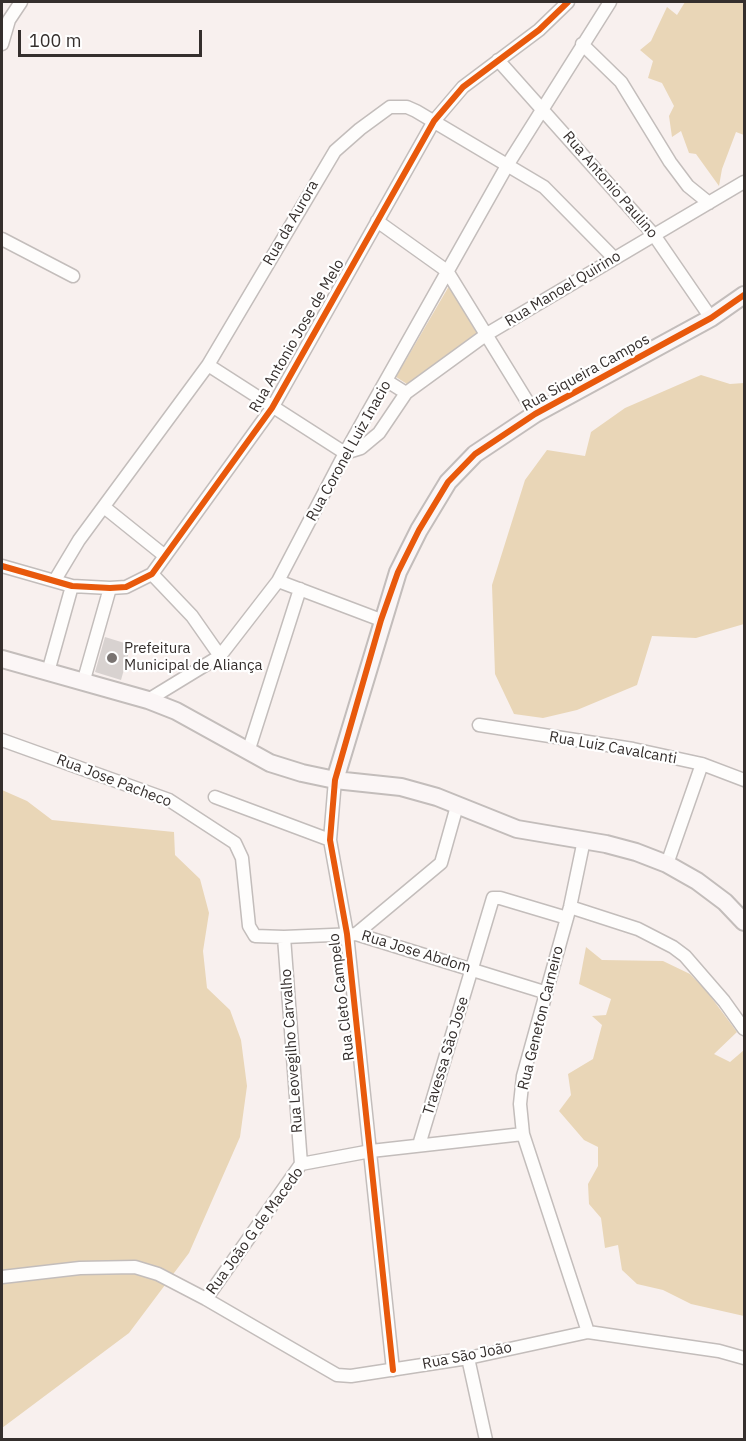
<!DOCTYPE html>
<html>
<head>
<meta charset="utf-8">
<style>
  body { margin:0 }
  #map { position:relative; width:746px; height:1441px; overflow:hidden; background:#f8f0ee; font-family:"IBM Plex Sans",sans-serif }
  canvas { display:block }
  .frame { position:absolute; inset:0; border:3px solid #352f2d; pointer-events:none }
  .scale { position:absolute; left:18px; top:30px; width:184px; height:27px; box-sizing:border-box; border:3px solid #352f2d; border-top:0; padding-left:8px; font-size:18px; line-height:21px; white-space:nowrap; color:#352f2d; -webkit-text-stroke:4px #fff; paint-order:stroke }
</style>
</head>
<body>
<div id="map">
<canvas width="746" height="1441"></canvas>
<div class="frame"></div>
<div class="scale">100 m</div>
</div>
<script>
const ctx = document.querySelector('canvas').getContext('2d');
ctx.lineJoin = 'round';
function paint(path, color) {
  ctx.fillStyle = color;
  ctx.fill(path, 'evenodd');
}
function poly(rows) {
  const path = new Path2D();
  for (const r of rows) {
    path.moveTo(r[0], r[1]);
    for (let i = 2; i < r.length; i += 2) path.lineTo(r[i], r[i + 1]);
  }
  return path;
}
function strokePath(path, color, width, dash) {
  ctx.strokeStyle = color;
  ctx.lineWidth = width;
  ctx.lineCap = dash ? 'butt' : 'round';
  ctx.setLineDash(dash || []);
  ctx.stroke(path);
}
function label(font, color, halo, rows, align = 'center') {
  ctx.font = font + ' "IBM Plex Sans",sans-serif';
  ctx.lineWidth = 4.5;
  ctx.setLineDash([]);
  ctx.textBaseline = 'middle';
  ctx.strokeStyle = halo;
  ctx.fillStyle = color;
  for (const [text, x, y, turn = 0] of rows) {
    ctx.save();
    ctx.translate(x, y);
    ctx.rotate((+turn || 0) * Math.PI / 180);
    ctx.textAlign = isNaN(turn) ? turn : align;
    if (halo) ctx.strokeText(text, 0, 0);
    ctx.fillText(text, 0, 0);
    ctx.restore();
  }
}
paint(poly([
  [685,2,744,2,744,135,736,132,722,169,719,186,696,154,689,153,681,131,672,137,669,116,674,106,662,83,648,78,653,61,640,50,651,41,667,7,677,15],
  [449,286,478,335,407,384,396,377],
  [701,375,730,384,744,383,744,624,696,638,652,636,637,685,577,710,543,718,514,714,495,674,492,585,525,480,547,450,585,456,591,432,625,408],
  [2,790,27,801,52,820,174,832,175,855,200,879,209,913,203,951,207,988,230,1010,241,1040,247,1086,240,1137,189,1253,129,1333,2,1428],
  [586,947,602,960,663,961,690,974,705,989,737,1032,714,1054,730,1062,744,1050,744,1316,691,1304,663,1290,637,1284,622,1270,618,1245,605,1248,601,1218,589,1204,588,1184,598,1166,598,1147,584,1140,559,1111,571,1095,568,1074,593,1059,602,1025,592,1016,606,1015,611,999,579,984]
]), '#e9d6b7');
paint(poly([
  [105,637,131,645,121,680,95,672]
]), '#d8d2d0');
const street = poly([
  [2,44,9,20,21,2],
  [582,44,621,82,670,162,688,186,709,203],
  [498,60,654,235,711,318],
  [377,221,447,271,535,414],
  [2,239,73,276],
  [208,365,345,453,361,448,379,433,406,393],
  [387,381,406,393,487,334,744,182],
  [104,507,165,556],
  [2,566,72,586,110,588,126,587,152,574,272,408,434,121,463,87,539,30,568,2],
  [152,574,192,616,220,656],
  [55,580,79,540,208,365,335,151,360,129,390,107,407,107,416,111,544,187,614,258],
  [278,581,381,620],
  [48,672,72,586],
  [83,683,110,588],
  [148,700,220,656,278,581,345,453,508,164,610,2],
  [479,725,633,749,702,764,744,780],
  [2,740,169,800,235,843,242,858,249,926,255,936,284,937,356,934,544,992],
  [248,752,300,589],
  [335,780,330,840,347,934,393,1370],
  [215,797,330,840],
  [584,840,570,907,523,1076,520,1104,523,1134,588,1332],
  [667,864,702,764],
  [570,907,638,929,673,947,685,956,724,1001,744,1029],
  [356,934,441,863,457,806],
  [284,937,301,1164],
  [419,1145,493,898,500,898,567,918],
  [2,1277,80,1268,135,1267,158,1274,206,1299,301,1164,371,1151,523,1134],
  [206,1299,337,1375,351,1376,468,1358,588,1332,719,1351,744,1358],
  [468,1358,486,1440]
]);
const secondary = poly([
  [2,659,148,700,176,711,270,763,302,773,335,780,401,787,437,797,517,829,606,844,636,852,667,864,697,881,725,902,744,922],
  [335,780,398,572,419,530,448,482,475,454,535,414,711,318,744,295]
]);
strokePath(street, '#c3bdbb', 15);
strokePath(secondary, '#c3bdbb', 20);
strokePath(street, '#fefdfc', 12);
strokePath(secondary, '#fbf6f6', 16);
strokePath(poly([
  [2,566,72,586,110,588,126,587,152,574,272,408,434,121,463,87,539,30,568,2],
  [393,1370,347,934,330,840,335,780,381,620,398,572,419,530,448,482,475,454,535,414,711,318,744,295]
]), '#e8590c', 6);
for (const [x, y, r, color] of [
  [112,658,6,"#797371"]
]) {
  const dot = new Path2D();
  dot.arc(x, y, r, 0, 2 * Math.PI);
  ctx.fillStyle = color;
  ctx.fill(dot);
  strokePath(dot, '#fff', 2);
}
label('15px', '#352f2d', '#fff', [
  ["Rua Antonio Paulino",610,185,49],
  ["Rua da Aurora",291,223,-60],
  ["Rua Manoel Quirino",563,289,-31],
  ["Rua Antonio Jose de Melo",297,336,-60],
  ["Rua Siqueira Campos",586,373,-29],
  ["Rua Coronel Luiz Inacio",349,451,-61],
  ["Rua Luiz Cavalcanti",613,748,10],
  ["Rua Jose Pacheco",114,781,21],
  ["Rua Jose Abdom",416,952,17],
  ["Rua Cleto Campelo",342,997,-97],
  ["Rua Geneton Carneiro",541,1018,-76],
  ["Rua Leovegilho Carvalho",292,1051,-94],
  ["Travessa São Jose",446,1056,-73],
  ["Rua João G de Macedo",255,1231,-54],
  ["Rua São João",467,1356,-11]
]);
label('15px', '#352f2d', '#fff', [
  ["Prefeitura",124,649],
  ["Municipal de Aliança",124,666]
], 'left');
</script>
</body>
</html>
